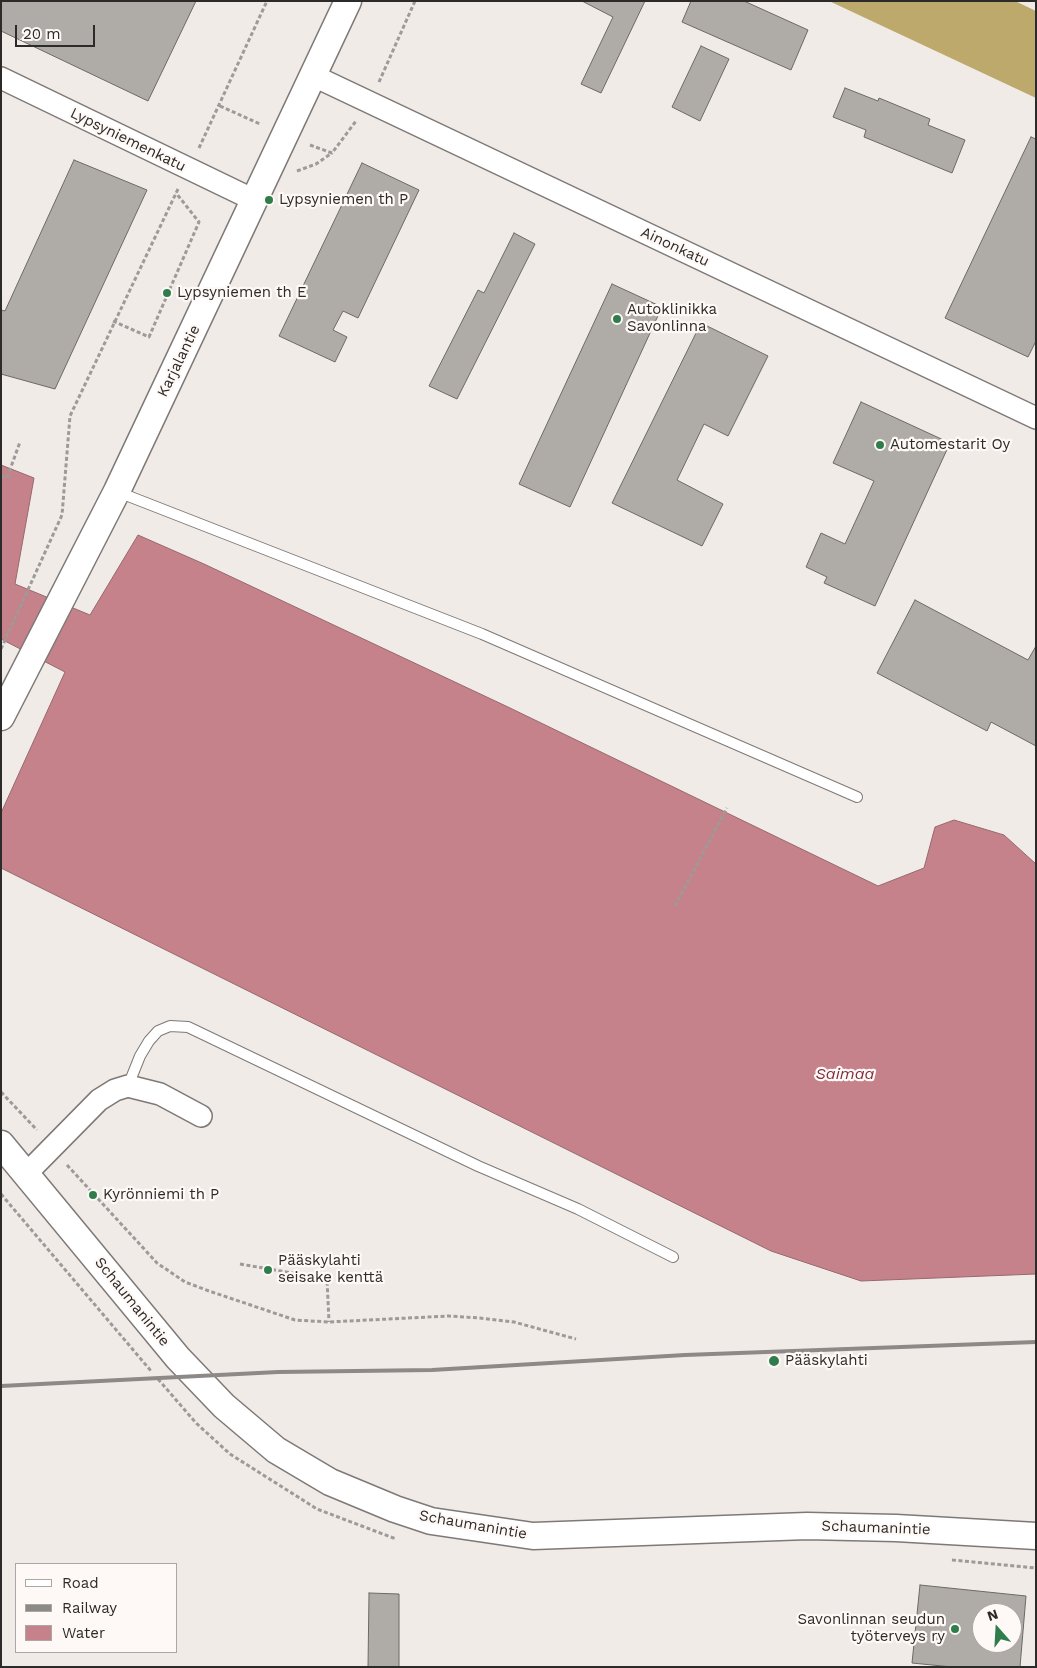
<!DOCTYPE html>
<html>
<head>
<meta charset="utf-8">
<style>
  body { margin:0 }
  #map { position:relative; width:1037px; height:1668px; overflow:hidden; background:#f1ebe8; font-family:"Work Sans",sans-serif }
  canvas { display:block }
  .frame { position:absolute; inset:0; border:2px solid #2d2b29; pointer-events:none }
  .legend { position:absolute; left:15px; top:1563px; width:162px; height:90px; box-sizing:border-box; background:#fef9f6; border:1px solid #aaa7a4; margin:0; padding:6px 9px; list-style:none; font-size:15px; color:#2d2b29 }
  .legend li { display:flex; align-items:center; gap:10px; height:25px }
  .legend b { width:25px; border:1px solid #aaa7a4 }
  .north { position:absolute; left:972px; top:1603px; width:50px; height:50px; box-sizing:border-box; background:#fef9f6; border:1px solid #aaa7a4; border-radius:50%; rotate:341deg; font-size:14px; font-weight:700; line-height:20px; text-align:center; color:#2d2b29 }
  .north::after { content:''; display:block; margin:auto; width:18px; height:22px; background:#307d4c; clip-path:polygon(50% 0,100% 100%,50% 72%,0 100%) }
  .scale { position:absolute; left:15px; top:25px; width:80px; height:22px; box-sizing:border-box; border:2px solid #2d2b29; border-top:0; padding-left:6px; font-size:15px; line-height:18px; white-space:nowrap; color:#2d2b29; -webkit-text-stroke:4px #fef9f6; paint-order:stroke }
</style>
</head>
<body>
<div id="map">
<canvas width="1037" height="1668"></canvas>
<div class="frame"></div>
<ul class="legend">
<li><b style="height:6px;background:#fff"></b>Road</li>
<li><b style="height:6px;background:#8d8987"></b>Railway</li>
<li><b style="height:14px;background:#c5828a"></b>Water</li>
</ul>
<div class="north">N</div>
<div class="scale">20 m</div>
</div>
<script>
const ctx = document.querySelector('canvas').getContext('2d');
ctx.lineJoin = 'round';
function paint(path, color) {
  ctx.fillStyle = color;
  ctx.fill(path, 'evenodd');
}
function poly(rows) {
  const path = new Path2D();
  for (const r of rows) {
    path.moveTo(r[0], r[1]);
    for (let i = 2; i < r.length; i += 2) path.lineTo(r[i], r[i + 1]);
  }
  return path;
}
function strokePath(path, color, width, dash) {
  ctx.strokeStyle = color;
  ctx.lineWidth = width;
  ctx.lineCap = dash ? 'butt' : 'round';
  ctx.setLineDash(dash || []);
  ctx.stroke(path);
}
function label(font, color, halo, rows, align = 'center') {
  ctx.font = font + ' "Work Sans",sans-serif';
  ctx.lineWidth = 4.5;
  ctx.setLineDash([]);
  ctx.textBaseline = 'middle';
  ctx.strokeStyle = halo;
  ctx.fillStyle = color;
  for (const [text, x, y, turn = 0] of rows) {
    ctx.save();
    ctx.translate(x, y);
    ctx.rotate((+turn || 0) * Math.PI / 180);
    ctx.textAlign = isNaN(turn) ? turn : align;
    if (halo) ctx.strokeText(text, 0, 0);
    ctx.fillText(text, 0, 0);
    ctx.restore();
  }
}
paint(poly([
  [829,1,1015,1,1036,11,1036,98]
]), '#bda96c');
const water = poly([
  [1,465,34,478,15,584,90,615,138,535,204,564,508,707,878,886,924,868,935,827,954,820,1004,835,1036,864,1036,1274,861,1281,771,1251,1,868,1,813,65,672,1,639,1,465]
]);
paint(water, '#c5828a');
strokePath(water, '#97686d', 1);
const building = poly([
  [1,1,196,1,148,101,1,31,1,1],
  [582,1,645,1,601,93,581,84,613,17,582,1],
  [691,1,744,1,808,30,791,70,682,22,691,1],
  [701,46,729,59,700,121,672,107,701,46],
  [845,88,878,101,879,98,930,119,928,125,965,140,952,173,864,137,866,130,833,117,845,88],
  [1031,137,1036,139,1036,341,1028,357,945,318,1031,137],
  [74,160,147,190,55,389,1,374,1,310,5,311,74,160],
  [362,163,419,190,358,318,343,311,333,330,347,337,335,362,279,336,362,163],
  [514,233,535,244,457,399,429,386,478,290,484,293,514,233],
  [612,284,662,307,570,507,519,484,612,284],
  [701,323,768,356,728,436,704,424,677,480,723,504,702,546,612,503,701,323],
  [861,402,950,443,875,606,824,583,827,577,806,567,821,533,845,544,874,481,833,463,861,402],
  [915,600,1028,660,1036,646,1036,746,991,722,987,731,877,673,915,600],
  [920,1585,1026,1596,1020,1667,952,1667,912,1663,920,1585],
  [982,1613,1012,1613,1012,1643,982,1643,982,1613],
  [369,1593,399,1594,399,1667,368,1667,369,1593]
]);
paint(building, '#afaca7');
strokePath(building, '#6c6965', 1);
const service = poly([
  [118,492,482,634,857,797],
  [128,1086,140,1056,149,1041,158,1031,170,1026,188,1027,478,1166,578,1209,673,1257]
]);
const minor = poly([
  [314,76,1036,418],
  [1,78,256,201],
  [27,1173,99,1100,115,1090,128,1086,160,1094,201,1116]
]);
const tertiary = poly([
  [1,717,117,491,348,1],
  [1,1144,178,1358,224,1406,276,1450,330,1482,395,1509,431,1521,533,1536,807,1526,896,1528,1036,1536]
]);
strokePath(service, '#7e7976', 12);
strokePath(minor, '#7e7976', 24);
strokePath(tertiary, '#7e7976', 29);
strokePath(poly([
  [379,82,415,1],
  [220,106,260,124],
  [310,145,332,153,356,121],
  [199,148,267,1],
  [297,171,316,164,332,153],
  [113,321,149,337,199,222,176,193],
  [1,476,7,478,20,442],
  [1,649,62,515,70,416,178,189],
  [675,906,727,808],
  [1,1092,37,1130],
  [67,1165,157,1263,185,1282,209,1291,295,1320,329,1322,449,1316,480,1318,514,1322,576,1339],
  [1,1194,151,1371],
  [240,1264,327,1279,329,1322],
  [158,1379,196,1423,230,1454,317,1509,396,1539],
  [952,1560,1036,1568]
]), '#9e9a98', 3, [4, 2.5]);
strokePath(service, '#fff', 10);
strokePath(minor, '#fff', 21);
strokePath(tertiary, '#fff', 26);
strokePath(poly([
  [1,1386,278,1372,432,1370,685,1355,1036,1342]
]), '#8d8987', 4);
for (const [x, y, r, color] of [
  [269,200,5,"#307d4c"],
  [167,293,5,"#307d4c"],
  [617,319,5,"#307d4c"],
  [880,445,5,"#307d4c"],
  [93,1195,5,"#307d4c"],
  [268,1270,5,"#307d4c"],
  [774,1361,6,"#307d4c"],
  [955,1629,5,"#307d4c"]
]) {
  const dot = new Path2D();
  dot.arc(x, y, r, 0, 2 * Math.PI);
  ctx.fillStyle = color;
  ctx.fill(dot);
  strokePath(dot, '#fef9f6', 2);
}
label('15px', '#2d2b29', '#fef9f6', [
  ["Lypsyniemenkatu",128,140,26],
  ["Ainonkatu",675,247,25],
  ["Karjalantie",179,361,-64],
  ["Schaumanintie",132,1302,51],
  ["Schaumanintie",473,1525,10],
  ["Schaumanintie",876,1528,2]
]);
label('15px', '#2d2b29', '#fef9f6', [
  ["Lypsyniemen th P",279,200],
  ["Lypsyniemen th E",177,293],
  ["Autoklinikka",627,310],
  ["Savonlinna",627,327],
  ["Automestarit Oy",890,445],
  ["Kyrönniemi th P",103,1195],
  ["Pääskylahti",278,1261],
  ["seisake kenttä",278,1278],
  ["Pääskylahti",785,1361],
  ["Savonlinnan seudun",945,1620,"right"],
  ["työterveys ry",945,1637,"right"]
], 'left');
label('italic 16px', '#7d2b3c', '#fef9f6', [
  ["Saimaa",845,1074]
]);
</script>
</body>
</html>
